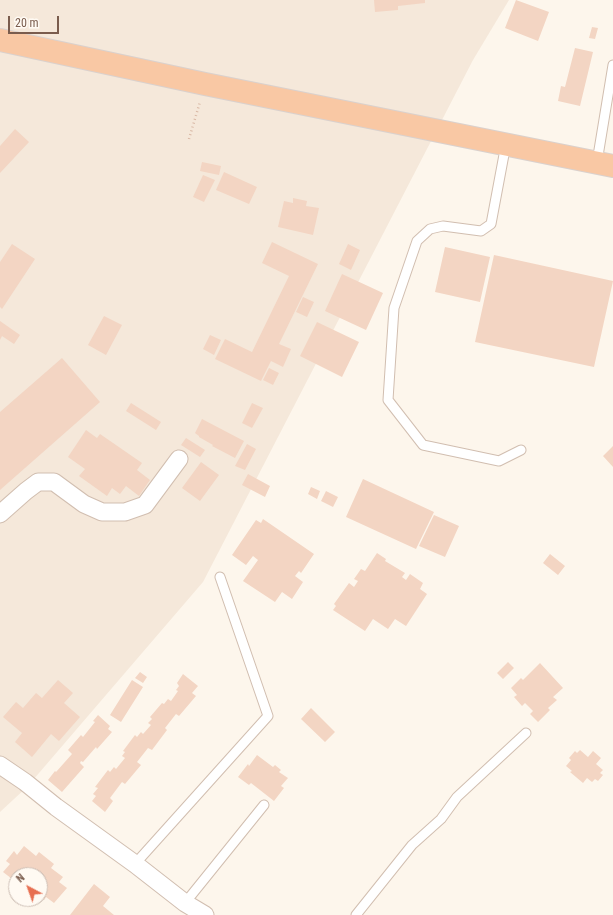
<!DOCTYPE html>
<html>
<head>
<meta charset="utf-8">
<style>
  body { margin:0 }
  #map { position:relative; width:613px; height:915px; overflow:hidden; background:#fdf6ec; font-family:"Roboto Condensed",sans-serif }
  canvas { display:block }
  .north { position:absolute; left:8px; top:867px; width:40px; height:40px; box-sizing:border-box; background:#fffaf3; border:1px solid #cabbb1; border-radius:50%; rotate:319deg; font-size:11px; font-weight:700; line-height:16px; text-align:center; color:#7a5c4d }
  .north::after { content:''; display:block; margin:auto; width:14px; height:18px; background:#e76f51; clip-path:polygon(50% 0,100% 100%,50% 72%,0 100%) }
  .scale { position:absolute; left:8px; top:16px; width:51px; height:18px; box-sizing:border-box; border:2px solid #7a5c4d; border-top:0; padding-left:5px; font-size:12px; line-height:14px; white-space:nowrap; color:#7a5c4d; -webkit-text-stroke:3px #fffaf3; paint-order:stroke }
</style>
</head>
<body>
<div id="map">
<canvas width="613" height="915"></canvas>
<div class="north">N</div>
<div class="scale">20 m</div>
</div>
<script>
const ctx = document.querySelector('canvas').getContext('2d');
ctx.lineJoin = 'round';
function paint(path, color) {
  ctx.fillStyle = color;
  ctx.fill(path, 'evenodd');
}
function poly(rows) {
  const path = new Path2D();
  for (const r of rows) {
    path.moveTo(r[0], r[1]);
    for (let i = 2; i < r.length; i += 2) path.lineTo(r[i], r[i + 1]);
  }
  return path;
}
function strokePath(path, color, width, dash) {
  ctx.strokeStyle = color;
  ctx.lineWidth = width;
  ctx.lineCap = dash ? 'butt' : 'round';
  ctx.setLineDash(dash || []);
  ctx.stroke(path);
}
paint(poly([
  [0,0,509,0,473,60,203,582,27,787,0,812]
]), '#f5e8da');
paint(poly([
  [374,0,425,0,425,3,398,6,398,10,375,12],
  [516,0,549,12,538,41,505,28],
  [592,27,598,28,595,39,589,38],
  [575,48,593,52,580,106,558,101,561,86,565,87],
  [15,129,29,142,0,173,0,146],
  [202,162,221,166,219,175,200,171],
  [224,172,257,187,249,204,216,190],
  [203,175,215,180,204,202,193,197],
  [293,198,307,201,306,206,319,208,313,235,278,227,284,201,293,203],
  [272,242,318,264,279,344,291,349,283,367,271,361,261,381,215,359,225,339,252,352,289,276,262,263],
  [12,244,35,259,2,309,0,307,0,262],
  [348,244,360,250,351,270,339,264],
  [445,247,490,257,480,302,435,292],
  [494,255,613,281,594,367,475,342],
  [342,274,383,293,366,330,325,311],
  [303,297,314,302,307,317,296,312],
  [104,316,122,325,106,355,88,345],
  [0,321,20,335,14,344,2,336,0,340],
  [317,322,359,342,342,377,300,356],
  [210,335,221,340,214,355,203,349],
  [62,358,100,402,0,490,0,412],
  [269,368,279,373,273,385,263,380],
  [131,403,161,422,156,430,126,411],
  [252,403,263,408,252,428,242,423],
  [202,419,244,441,235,458,212,446,213,445,199,437,199,436,195,433],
  [86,430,97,438,100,434,142,463,137,470,150,480,139,496,126,486,120,494,112,488,107,496,79,476,85,469,68,457],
  [186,438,205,450,200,457,181,445],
  [247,444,256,449,245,470,235,466],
  [613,446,613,467,603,456],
  [201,462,219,475,200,501,182,488],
  [248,474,270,486,265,497,242,485],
  [363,479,434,512,416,549,346,517],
  [311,487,320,491,317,499,308,494],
  [326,491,338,497,333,507,321,501],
  [434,515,459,526,445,557,419,546],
  [263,519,314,554,301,573,299,571,295,576,303,582,292,599,282,592,275,602,243,581,258,560,253,556,246,565,232,555,256,520,261,523],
  [377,553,386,559,385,561,405,573,402,577,406,580,410,574,423,583,420,589,427,594,406,626,395,619,388,629,373,619,365,631,333,610,336,606,334,604,349,583,354,587,358,581,354,579,361,569,365,571],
  [550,554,565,566,558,575,543,563],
  [508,662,514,668,503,679,497,673],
  [540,663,563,688,553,697,557,700,548,708,550,710,538,722,530,714,533,711,525,703,522,706,514,697,517,695,511,688,521,678,523,680],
  [140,672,147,677,143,683,135,678],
  [183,674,198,686,192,693,196,696,179,716,176,714,165,728,167,730,152,750,148,748,137,762,141,765,125,784,122,782,110,798,113,801,105,812,92,801,96,796,93,794,98,788,95,787,108,770,110,772,114,767,116,769,125,758,122,756,125,752,123,751,135,735,137,737,141,732,143,734,151,725,148,723,152,719,150,717,162,703,164,704,168,699,171,701,178,691,176,690,179,686,177,683],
  [58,680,73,693,64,703,80,717,59,741,51,734,32,757,15,742,22,733,3,717,16,702,23,708,36,693,42,698],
  [132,680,143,687,121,722,110,715],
  [311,708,335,732,325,742,301,719],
  [98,715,110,726,108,729,112,732,97,749,96,747,83,762,81,761,80,763,84,767,62,792,48,780,55,771,56,772,72,754,68,750,81,735,83,737,95,722,93,721],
  [580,750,588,757,593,751,601,758,596,764,603,770,600,773,603,775,598,781,595,779,592,782,587,778,583,783,570,772,572,771,566,766,571,760,569,758,575,751,577,753],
  [257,755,273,767,275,765,281,770,279,772,288,778,281,786,284,788,274,801,251,783,249,785,238,777,248,764,249,766],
  [24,846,36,856,39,852,54,864,51,868,63,877,59,882,67,888,54,903,46,897,44,900,40,897,40,875,16,875,16,882,3,872,10,864,6,861,14,851,17,855],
  [94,884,110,897,103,906,114,915,70,915]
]), '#f3d5c3');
const service = poly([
  [506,144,491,224,481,231,443,226,430,229,417,241,394,308,388,400,423,445,499,461,521,450],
  [597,162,613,65],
  [135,864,268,716,220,577],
  [185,903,264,805],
  [356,915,412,845,441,819,457,797,526,733]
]);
const minor = poly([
  [0,514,26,491,38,482,54,482,84,504,102,512,125,512,145,505,179,459],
  [0,765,25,782,56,807,135,864,185,903,205,915]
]);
const trunk = poly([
  [0,40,205,84,613,166]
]);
strokePath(service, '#d1beb0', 11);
strokePath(minor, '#d1beb0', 19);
strokePath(trunk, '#dad1cd', 24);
strokePath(poly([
  [189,139,200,102]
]), '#d9b8a5', 2.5, [1, 3]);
strokePath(service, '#fff', 9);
strokePath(minor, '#fff', 17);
strokePath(trunk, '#f9c8a4', 22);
</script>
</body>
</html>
